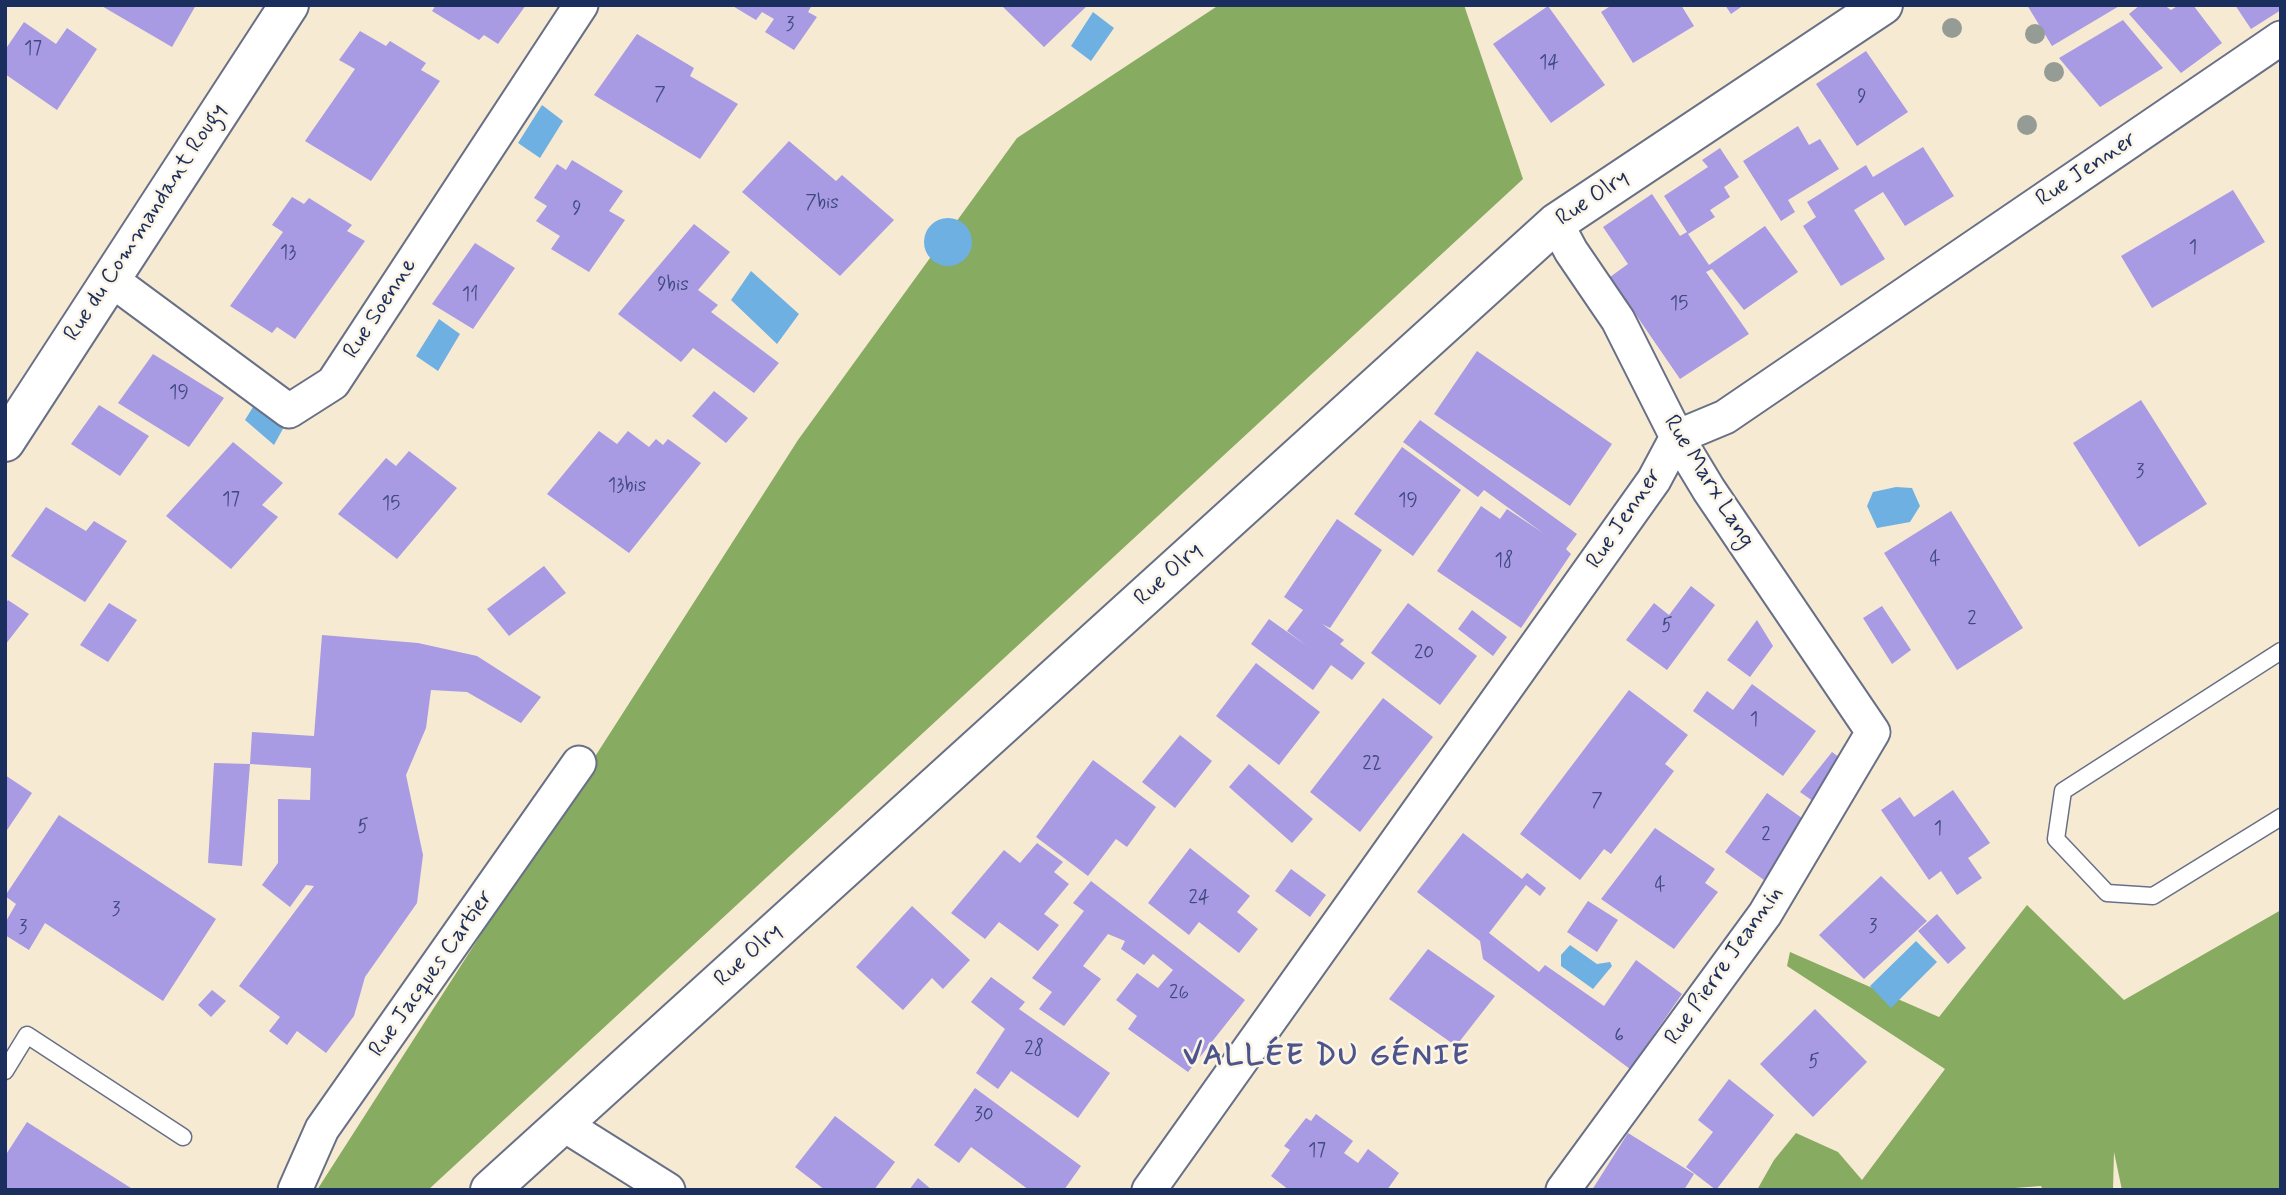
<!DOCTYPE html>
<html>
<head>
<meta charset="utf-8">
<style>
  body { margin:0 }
  #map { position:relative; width:2286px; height:1195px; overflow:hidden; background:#f7ead2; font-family:Mynerve,sans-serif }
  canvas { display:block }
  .frame { position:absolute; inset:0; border:7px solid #1b2f5e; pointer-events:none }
</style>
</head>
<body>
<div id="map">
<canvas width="2286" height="1195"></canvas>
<div class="frame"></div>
</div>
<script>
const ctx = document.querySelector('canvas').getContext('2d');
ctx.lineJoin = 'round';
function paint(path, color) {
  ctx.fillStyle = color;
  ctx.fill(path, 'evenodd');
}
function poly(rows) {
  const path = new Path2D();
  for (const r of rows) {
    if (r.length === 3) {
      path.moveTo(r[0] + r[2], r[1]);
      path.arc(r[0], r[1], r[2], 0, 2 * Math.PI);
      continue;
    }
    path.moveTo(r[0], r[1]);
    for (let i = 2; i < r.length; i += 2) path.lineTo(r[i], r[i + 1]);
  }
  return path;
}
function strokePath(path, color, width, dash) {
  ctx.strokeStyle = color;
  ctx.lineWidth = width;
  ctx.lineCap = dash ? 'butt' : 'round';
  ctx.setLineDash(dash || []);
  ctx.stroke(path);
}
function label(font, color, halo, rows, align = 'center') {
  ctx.font = font + ' Mynerve,sans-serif';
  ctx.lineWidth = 5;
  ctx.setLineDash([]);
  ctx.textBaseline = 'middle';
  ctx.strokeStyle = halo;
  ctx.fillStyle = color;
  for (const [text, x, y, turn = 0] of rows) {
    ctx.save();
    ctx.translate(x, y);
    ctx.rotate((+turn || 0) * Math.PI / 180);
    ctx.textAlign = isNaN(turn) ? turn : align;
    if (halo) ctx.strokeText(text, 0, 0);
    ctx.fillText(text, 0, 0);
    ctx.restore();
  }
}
paint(poly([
  [1219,5,1464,5,1523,179,428,1190,317,1190,798,440,1017,138],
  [2027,905,2124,1000,2281,910,2281,1190,2122,1190,2114,1152,2113,1190,2043,1190,2041,1186,1988,1190,1757,1190,1774,1160,1796,1133,1838,1152,1862,1180,1945,1069,1787,966,1790,952,1939,1017]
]), '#86ab61');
paint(poly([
  [1093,12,1114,28,1091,61,1071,46],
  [542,105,563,121,540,158,518,143],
  [948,242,24],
  [751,271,799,314,777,344,731,300],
  [439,319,460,334,438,371,416,356],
  [261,394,290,416,274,445,245,420],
  [1896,487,1912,488,1920,506,1910,522,1877,528,1867,506,1873,492],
  [1916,941,1937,962,1891,1008,1870,986],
  [1570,945,1597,964,1610,962,1612,966,1593,989,1561,966,1561,955]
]), '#6fb0e3');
paint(poly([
  [100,5,196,5,172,47],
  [436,5,526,5,498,44,484,35,479,40,432,11],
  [731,5,812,5,808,12,817,17,794,50,765,32,774,19,762,12,756,20],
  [1001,5,1088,5,1044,47],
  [1612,5,1681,5,1694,26,1633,63,1601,12],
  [1725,5,1744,5,1731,14],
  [2027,5,2121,5,2052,46],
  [2140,5,2164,5,2171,10,2179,5,2193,5,2222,43,2181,73,2129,14],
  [2235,5,2281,5,2281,10,2251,29],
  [1548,6,1605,85,1551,123,1493,44],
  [2123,20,2163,68,2100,107,2059,58],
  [24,22,56,44,67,28,97,49,57,110,5,74,5,50],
  [360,31,386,46,390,41,426,63,421,70,440,81,371,181,305,141,355,69,339,60],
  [637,34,694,68,690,76,738,104,700,159,594,95],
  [1866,51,1908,112,1857,146,1816,84],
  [1798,126,1809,145,1820,139,1839,169,1788,200,1795,212,1781,221,1743,161],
  [789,141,836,181,842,175,894,220,840,276,742,192],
  [1923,147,1954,196,1905,226,1883,192,1854,210,1885,259,1841,286,1803,226,1816,217,1807,202,1866,165,1873,177],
  [1720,148,1739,177,1724,187,1730,197,1710,210,1715,217,1688,234,1709,265,1765,226,1798,272,1744,310,1712,269,1706,272,1749,334,1680,379,1610,277,1628,264,1603,227,1652,194,1680,236,1687,232,1664,196,1708,167,1702,160],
  [572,160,623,191,609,211,625,220,589,272,551,249,560,236,536,221,547,206,534,198,557,164,566,170],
  [2233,190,2265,242,2152,308,2121,256],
  [292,197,304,204,309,198,352,225,347,231,365,241,295,339,277,327,272,333,230,306,283,232,272,225],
  [694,224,730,252,698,290,718,305,711,312,779,363,754,393,693,348,681,362,618,314],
  [475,243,515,268,473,329,432,304],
  [1477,351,1612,444,1570,506,1434,414],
  [153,354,224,398,189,447,118,403],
  [714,391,748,418,726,443,692,416],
  [2141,400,2207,504,2139,547,2073,443],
  [99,405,149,436,120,476,71,444],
  [1420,420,1577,534,1566,549,1571,554,1521,628,1437,571,1481,506,1500,519,1507,509,1543,533,1484,490,1478,497,1403,442],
  [599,431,617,444,628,431,649,447,656,439,663,445,668,439,701,463,629,553,547,494],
  [233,442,283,483,262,505,278,517,231,569,166,516],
  [1402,447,1461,490,1413,556,1354,514],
  [409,451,457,488,397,559,338,514,386,458,396,466],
  [46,507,86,531,94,521,127,541,85,602,11,556],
  [1951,511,2023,628,1957,670,1884,553],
  [1337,519,1382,550,1330,628,1322,624,1344,640,1340,644,1365,663,1352,680,1331,665,1313,690,1251,644,1269,619,1307,646,1287,631,1303,610,1284,597],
  [544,566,566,593,509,636,487,609],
  [1691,586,1715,605,1667,670,1626,640,1654,603,1669,615],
  [8,600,29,614,5,645,5,604],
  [109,603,137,620,108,662,80,645],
  [1408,603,1477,656,1440,705,1371,653],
  [1882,606,1911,650,1892,664,1863,618],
  [1472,610,1507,637,1493,656,1458,629],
  [1757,620,1773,646,1750,677,1727,660],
  [322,635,418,643,477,656,541,697,521,723,467,692,431,690,426,728,406,775,423,855,417,903,365,977,354,1016,326,1053,297,1031,287,1045,269,1031,280,1017,239,986,314,886,306,885,290,907,262,885,278,863,278,799,310,800,311,768,250,764,252,732,314,736],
  [1256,663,1320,712,1279,765,1216,716],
  [1752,684,1816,731,1783,776,1693,711,1707,691,1733,710],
  [1629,690,1688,735,1665,764,1674,771,1611,854,1604,849,1580,880,1520,834],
  [1383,698,1433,737,1360,832,1310,792],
  [1180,735,1212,761,1175,808,1142,782],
  [1832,752,1851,766,1820,806,1800,792],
  [1093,760,1156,807,1127,847,1116,839,1088,876,1036,837],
  [214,763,250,764,242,866,208,863],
  [1249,764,1313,819,1292,843,1229,787],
  [5,775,32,793,5,833],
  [1953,790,1990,843,1968,858,1982,878,1957,895,1941,871,1929,880,1881,810,1900,797,1914,817],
  [1767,793,1806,821,1764,880,1725,852],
  [59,815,216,919,163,1001,45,923,29,950,5,935,5,923,16,904,5,896],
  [1655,828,1715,869,1705,883,1718,892,1674,949,1601,899],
  [1463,833,1522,879,1527,873,1546,888,1540,896,1526,885,1489,933,1539,972,1545,965,1604,1006,1636,960,1682,994,1630,1069,1483,959,1480,941,1417,892],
  [1037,843,1063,862,1054,872,1069,884,1044,914,1059,925,1038,951,999,922,985,939,951,913,1004,850,1020,863],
  [1190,848,1250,896,1237,912,1258,929,1239,953,1199,922,1189,935,1148,903],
  [1291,869,1326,895,1310,917,1275,891],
  [1881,876,1927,921,1864,979,1819,935],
  [1091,881,1245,1000,1188,1072,1128,1029,1137,1016,1116,1000,1137,973,1158,988,1173,970,1153,954,1144,965,1121,949,1125,941,1108,934,1083,966,1101,979,1064,1026,1039,1009,1052,992,1032,978,1084,911,1073,903],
  [1588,901,1618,920,1597,952,1567,932],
  [912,906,970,960,943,989,932,978,903,1010,856,967],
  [1937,914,1966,948,1948,964,1918,931],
  [1428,949,1495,996,1456,1046,1389,999],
  [991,977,1025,1002,1019,1009,1110,1073,1078,1118,1011,1071,998,1089,976,1073,1005,1029,971,1002],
  [212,990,226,1001,211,1017,198,1005],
  [1815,1009,1867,1062,1813,1117,1760,1064],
  [1729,1079,1774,1115,1716,1190,1686,1167,1713,1132,1698,1120],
  [975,1088,1081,1166,1064,1190,1029,1190,971,1147,959,1163,934,1145],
  [1316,1114,1353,1141,1344,1153,1358,1163,1368,1149,1399,1173,1387,1190,1289,1190,1271,1176,1290,1150,1284,1146,1306,1118,1311,1121],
  [835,1116,895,1162,874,1190,825,1190,795,1167],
  [27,1122,134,1190,5,1190,5,1156],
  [1628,1133,1694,1174,1684,1190,1592,1190],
  [918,1178,932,1190,909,1190]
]), '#a89ae3');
const lane = poly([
  [2281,651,2063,791,2056,839,2107,893,2153,896,2281,817],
  [5,1071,27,1035,183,1137]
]);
const street = poly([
  [1556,223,1571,251,1618,320,1677,437,1709,490,1873,732,1765,914,1563,1190],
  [109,278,289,411,333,383,581,5],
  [563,1124,668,1190],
  [295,1190,322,1129,579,763],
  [1149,1190,1654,480,1677,437,1725,417,2281,38]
]);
const secondary = poly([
  [5,442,289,5],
  [490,1190,1556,223,1883,5]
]);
strokePath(lane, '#687087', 19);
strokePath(street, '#687087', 37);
strokePath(secondary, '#687087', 42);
strokePath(lane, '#fff', 16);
strokePath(street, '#fff', 33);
strokePath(secondary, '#fff', 38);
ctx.fillStyle = '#959c95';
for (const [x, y] of [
  [1952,28],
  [2035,34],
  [2054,72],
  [2027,125]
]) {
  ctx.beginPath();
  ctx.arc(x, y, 10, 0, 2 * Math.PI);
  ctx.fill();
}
label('19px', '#3e4a7f', null, [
  ["3",790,26],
  ["17",33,50],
  ["14",1549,64],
  ["7",660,96],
  ["9",1862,98],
  ["7bis",822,204],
  ["9",577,210],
  ["1",2193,249],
  ["13",288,254],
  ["9bis",673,286],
  ["11",470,296],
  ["15",1679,305],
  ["19",179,394],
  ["3",2140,473],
  ["13bis",627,487],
  ["17",231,501],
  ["19",1408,502],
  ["15",391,505],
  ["4",1935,561],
  ["18",1504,562],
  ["2",1972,620],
  ["5",1667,627],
  ["20",1424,654],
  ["1",1754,721],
  ["22",1372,765],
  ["7",1597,802],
  ["5",363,828],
  ["1",1938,830],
  ["2",1766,836],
  ["4",1660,887],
  ["24",1199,899],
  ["3",116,911],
  ["3",1873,928],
  ["3",23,929],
  ["26",1179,994],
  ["6",1619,1037],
  ["28",1034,1050],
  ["5",1814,1063],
  ["30",984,1116],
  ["17",1317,1152]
]);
label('23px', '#1b2f5e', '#fcf5e5', [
  ["Rue Jenner",2087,170,-34],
  ["Rue Olry",1593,199,-34],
  ["Rue du Commandant Rougy",146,223,-57],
  ["Rue Soenne",381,309,-57],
  ["Rue Marx Lang",1708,482,58],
  ["Rue Jenner",1625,519,-56],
  ["Rue Olry",1169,575,-42],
  ["Rue Olry",749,956,-42],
  ["Rue Pierre Jeannin",1725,966,-55],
  ["Rue Jacques Cartier",432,974,-55]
]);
ctx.letterSpacing = '2px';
label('bold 30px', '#4c548d', '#fcf5e5', [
  ["VALLÉE DU GÉNIE",1327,1058]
]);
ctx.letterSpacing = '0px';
</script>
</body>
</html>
